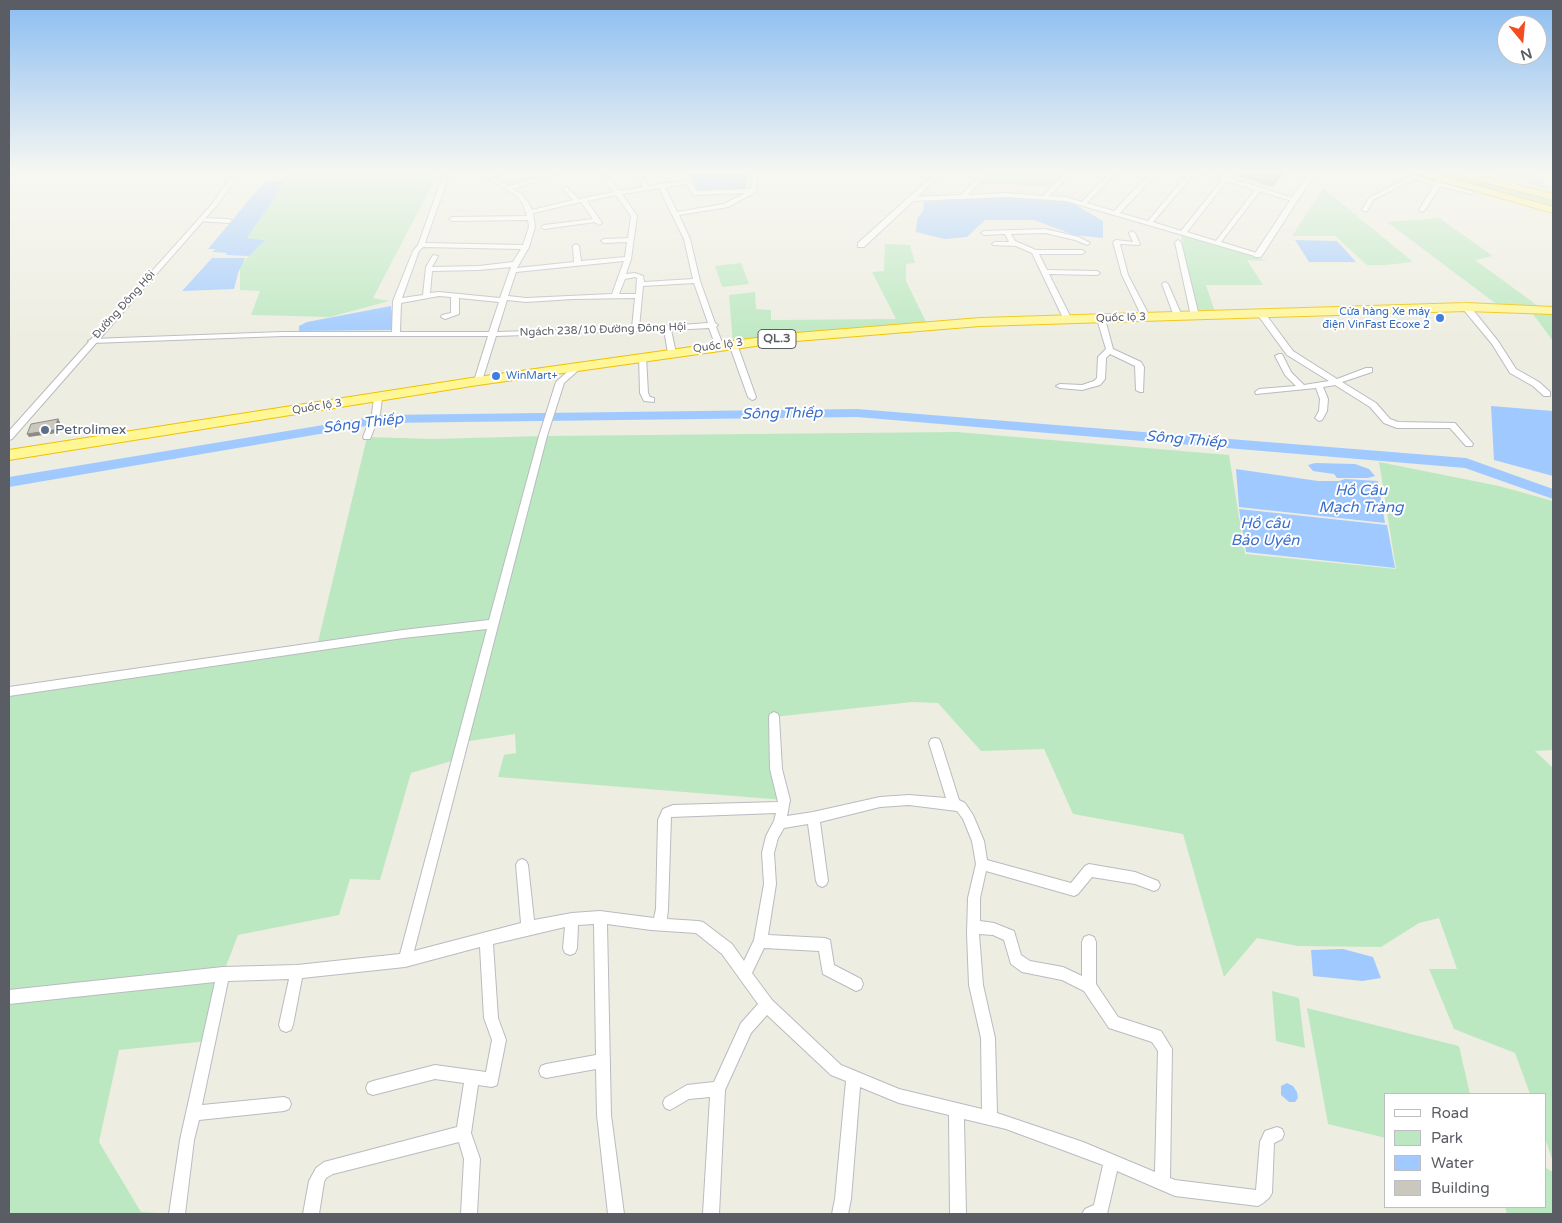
<!DOCTYPE html>
<html>
<head>
<meta charset="utf-8">
<style>
  body { margin:0 }
  #map { position:relative; width:1562px; height:1223px; overflow:hidden; background:#eeede1; font-family:"Varela Round",sans-serif }
  canvas { display:block }
  .frame { position:absolute; inset:0; border:10px solid #5a5d63; pointer-events:none }
  .legend { position:absolute; left:1384px; top:1093px; width:162px; height:115px; box-sizing:border-box; background:#fff; border:1px solid #bdbec1; margin:0; padding:6px 9px; list-style:none; font-size:15px; color:#5a5d63 }
  .legend li { display:flex; align-items:center; gap:10px; height:25px }
  .legend b { width:25px; border:1px solid #bdbec1 }
  .north { position:absolute; left:1497px; top:15px; width:50px; height:50px; box-sizing:border-box; background:#fff; border:1px solid #bdbec1; border-radius:50%; rotate:163deg; font-size:14px; font-weight:700; line-height:20px; text-align:center; color:#5a5d63 }
  .north::after { content:''; display:block; margin:auto; width:18px; height:22px; background:#f54b21; clip-path:polygon(50% 0,100% 100%,50% 72%,0 100%) }
</style>
</head>
<body>
<div id="map">
<canvas width="1562" height="1223"></canvas>
<div class="frame"></div>
<ul class="legend">
<li><b style="height:6px;background:#fff"></b>Road</li>
<li><b style="height:14px;background:#bce8c1"></b>Park</li>
<li><b style="height:14px;background:#a0caff"></b>Water</li>
<li><b style="height:14px;background:#c9c7be"></b>Building</li>
</ul>
<div class="north">N</div>
</div>
<script>
const ctx = document.querySelector('canvas').getContext('2d');
ctx.lineJoin = 'round';
function paint(path, color) {
  ctx.fillStyle = color;
  ctx.fill(path, 'evenodd');
}
function poly(rows) {
  const path = new Path2D();
  for (const r of rows) {
    path.moveTo(r[0], r[1]);
    for (let i = 2; i < r.length; i += 2) path.lineTo(r[i], r[i + 1]);
  }
  return path;
}
function strokePath(path, color, width, dash) {
  ctx.strokeStyle = color;
  ctx.lineWidth = width;
  ctx.lineCap = dash ? 'butt' : 'round';
  ctx.setLineDash(dash || []);
  ctx.stroke(path);
}
function label(font, color, halo, rows, align = 'center') {
  ctx.font = font + ' "Varela Round",sans-serif';
  ctx.lineWidth = 4;
  ctx.setLineDash([]);
  ctx.textBaseline = 'middle';
  ctx.strokeStyle = halo;
  ctx.fillStyle = color;
  for (const [text, x, y, turn = 0] of rows) {
    ctx.save();
    ctx.translate(x, y);
    ctx.rotate((+turn || 0) * Math.PI / 180);
    ctx.textAlign = isNaN(turn) ? turn : align;
    if (halo) ctx.strokeText(text, 0, 0);
    ctx.fillText(text, 0, 0);
    ctx.restore();
  }
}
paint(poly([
  [288,172,439,172,373,298,389,301,330,317,251,315,260,291,240,290,240,265,265,240,247,238,274,199],
  [987,172,1070,172,1053,188,1001,184,974,185],
  [1428,172,1449,172,1553,200,1553,206],
  [1485,172,1539,172,1547,189],
  [1323,188,1340,202,1413,262,1386,265,1367,265,1335,236,1292,236],
  [1439,218,1493,256,1475,260,1545,311,1553,311,1553,341,1530,310,1503,309,1387,222],
  [1181,235,1268,261,1247,260,1263,285,1206,285,1216,315,1195,316],
  [885,244,910,245,915,263,906,264,906,281,928,326,733,344,729,295,755,292,756,309,771,310,771,320,896,319,872,272,884,271],
  [741,263,749,284,722,287,715,266],
  [957,432,1229,455,1245,554,1396,569,1379,462,1499,486,1553,501,1553,750,1535,751,1553,768,1553,1162,1546,1141,1546,1094,1530,1094,1515,1053,1454,1029,1429,969,1457,969,1439,918,1419,923,1381,947,1298,946,1257,938,1224,977,1183,834,1073,814,1044,749,981,751,938,703,912,702,774,717,784,800,498,777,504,755,516,753,515,734,463,742,458,759,411,773,380,880,350,879,339,915,238,935,223,974,208,1041,119,1050,99,1142,141,1212,177,1214,9,1214,9,692,317,646,367,437,433,439,543,436],
  [1272,991,1299,998,1305,1048,1276,1041],
  [1307,1008,1459,1046,1470,1094,1386,1094,1386,1138,1328,1124],
  [1546,1168,1553,1172,1553,1214,1507,1214,1505,1207,1546,1207]
]), '#bce8c1');
paint(poly([
  [688,172,747,172,746,189,697,190],
  [284,180,274,199,247,238,265,240,249,256,226,255,227,253,212,252,216,249,208,249,264,182],
  [989,197,1063,201,1074,204,1103,221,1103,238,1074,235,1034,220,985,220,967,237,945,239,916,232,917,219,923,211,924,202],
  [1295,240,1337,241,1356,262,1309,262],
  [212,258,245,258,238,273,234,289,182,291],
  [391,306,394,330,299,331,299,326,307,322],
  [1491,406,1553,411,1553,476,1494,460],
  [1315,463,1355,464,1369,469,1375,476,1368,478,1337,478,1334,474,1313,471,1308,465],
  [1236,469,1318,481,1339,481,1345,479,1378,481,1385,523,1239,507],
  [1239,509,1387,525,1395,568,1246,552],
  [1343,949,1373,957,1381,978,1362,981,1313,976,1311,950],
  [1287,1083,1293,1086,1297,1092,1298,1098,1295,1102,1289,1102,1281,1095,1281,1086]
]), '#a0caff');
paint(poly([
  [857,409,1466,458,1553,489,1553,499,1465,468,857,417,384,423,9,487,9,477,384,415,857,409]
]), '#a0caff');
const minor = poly([
  [432,172,438,172,448,177,425,243,523,245,529,227,528,220,452,221,449,219,452,217,527,216,523,204,516,195,485,177,482,172,489,174,506,172,492,177,509,186,552,172,563,172,513,189,520,193,528,202,532,210,573,200,563,189,566,187,579,199,614,192,598,172,604,172,619,191,643,187,635,172,641,172,648,186,688,180,690,181,697,191,751,189,751,172,757,172,756,192,728,207,679,215,690,239,700,281,715,323,718,325,716,327,723,345,722,347,716,347,709,328,671,330,676,353,672,355,668,353,664,330,496,336,482,381,478,383,474,381,488,336,282,336,92,343,88,341,92,339,282,332,392,332,393,301,413,251,418,245,442,178,432,175,432,172],
  [686,184,693,194,695,195,745,193,724,204,677,212,665,187,686,184],
  [659,188,684,239,693,279,644,282,643,276,635,273,626,274,631,259,637,216,622,194,659,188],
  [616,195,631,216,628,238,604,239,601,241,604,243,627,242,625,257,581,261,579,246,576,244,573,246,574,262,517,268,529,247,535,227,533,213,581,202,593,219,544,225,541,227,544,229,595,222,599,225,602,223,587,201,616,195],
  [423,247,521,249,513,262,479,266,432,267,438,256,433,255,426,267,423,295,402,298,419,251,423,247],
  [624,261,612,294,526,298,508,296,516,272,624,261],
  [511,267,500,298,439,292,430,293,432,271,479,270,511,267],
  [635,277,637,278,636,294,619,294,625,279,635,277],
  [694,283,708,323,639,328,643,286,694,283],
  [439,296,451,297,451,313,442,315,441,317,445,319,459,314,459,298,499,302,489,332,400,332,401,303,439,296],
  [635,298,632,328,497,332,507,300,526,302,573,299,635,298],
  [983,172,990,172,968,195,1006,193,1043,196,1066,172,1073,172,1049,196,1066,197,1082,202,1110,172,1117,172,1087,203,1114,211,1151,172,1158,172,1120,213,1148,221,1189,172,1196,172,1153,222,1181,231,1222,180,1201,172,1212,172,1298,200,1295,202,1260,191,1221,242,1260,254,1261,255,1258,257,1066,201,1006,197,912,201,909,199,912,197,961,195,983,172],
  [1227,181,1255,190,1216,241,1187,232,1227,181],
  [1413,175,1436,182,1438,178,1442,178,1441,183,1474,192,1471,194,1440,186,1425,210,1422,212,1419,210,1434,185,1414,179,1373,200,1367,211,1363,211,1362,210,1369,198,1413,175],
  [200,218,229,219,232,221,229,223,198,221,198,219,200,218],
  [1045,229,1079,237,1090,243,1087,245,1075,240,1045,233,1011,234,1015,241,1036,250,1082,250,1085,252,1082,254,1039,254,1047,270,1097,271,1100,273,1097,275,1049,274,1072,320,1071,322,1064,320,1032,253,1016,246,993,245,992,244,995,242,1009,242,1005,234,984,235,981,233,984,231,1045,229],
  [1132,231,1135,233,1140,244,1139,245,1120,244,1128,275,1150,317,1146,319,1142,317,1122,275,1113,242,1116,240,1133,242,1129,233,1132,231],
  [1178,240,1181,242,1199,316,1195,318,1191,316,1175,242,1178,240],
  [1165,282,1168,284,1182,316,1181,318,1174,316,1162,284,1165,282],
  [1463,305,1469,305,1498,341,1516,369,1539,382,1550,392,1550,396,1544,396,1533,386,1510,373,1492,344,1463,309,1463,305],
  [1258,312,1264,312,1293,351,1337,379,1366,368,1372,368,1372,372,1342,382,1376,403,1390,419,1398,422,1455,423,1473,444,1472,446,1466,446,1450,428,1397,428,1384,423,1370,407,1335,385,1323,387,1328,399,1327,411,1322,420,1319,421,1315,418,1319,411,1320,399,1316,388,1256,394,1255,392,1259,389,1296,386,1285,375,1275,356,1279,354,1282,354,1291,372,1304,385,1329,381,1287,355,1257,314,1258,312],
  [1098,317,1105,319,1113,349,1141,362,1144,367,1143,392,1140,392,1136,390,1135,366,1110,354,1106,358,1105,379,1100,385,1082,390,1060,388,1056,386,1060,384,1082,385,1094,381,1097,378,1098,357,1106,349,1097,319,1098,317],
  [730,342,733,342,737,344,756,397,755,399,752,400,748,397,729,344,730,342],
  [639,355,645,355,646,357,648,393,650,397,654,398,654,402,644,401,640,393,639,355],
  [575,365,578,365,582,367,564,383,547,436,414,951,521,923,516,865,518,861,522,859,526,861,528,865,534,920,572,913,600,911,654,918,656,909,658,820,663,809,673,805,778,802,770,769,769,717,770,714,774,712,778,714,779,717,782,769,790,800,787,816,813,812,880,797,909,795,946,798,929,743,931,739,935,738,939,739,941,743,959,800,965,803,973,815,984,841,987,860,1071,883,1085,866,1089,864,1135,872,1158,881,1160,885,1158,889,1154,891,1135,884,1092,877,1078,894,1074,896,986,871,980,898,980,921,994,923,1014,931,1021,955,1030,961,1063,967,1082,976,1082,942,1084,937,1089,935,1094,937,1096,942,1096,984,1118,1017,1161,1031,1172,1049,1170,1178,1175,1180,1256,1190,1260,1142,1265,1131,1277,1127,1282,1129,1284,1134,1282,1139,1274,1143,1272,1193,1269,1198,1263,1203,1258,1206,1175,1196,1117,1171,1107,1214,1082,1214,1085,1209,1094,1205,1103,1165,1006,1129,964,1119,966,1214,950,1214,949,1115,899,1103,860,1087,851,1199,848,1214,832,1214,835,1199,846,1081,831,1075,767,1015,751,1033,725,1090,719,1214,703,1214,710,1097,689,1099,670,1110,665,1108,663,1103,665,1098,687,1085,714,1082,741,1023,758,1004,722,954,696,933,651,930,607,924,611,1115,624,1214,608,1214,597,1115,596,1069,546,1078,541,1076,539,1071,541,1066,546,1064,596,1055,594,924,578,925,577,948,575,953,570,955,565,953,563,948,565,927,493,944,498,1018,506,1040,497,1085,492,1087,478,1085,471,1133,480,1159,477,1214,461,1214,464,1159,459,1142,333,1174,326,1178,324,1182,319,1214,303,1214,309,1181,316,1168,324,1162,457,1127,464,1083,435,1079,373,1095,368,1093,366,1088,368,1083,373,1081,435,1065,486,1072,492,1040,484,1018,480,947,405,967,302,978,293,1025,291,1030,286,1032,281,1030,279,1025,289,979,228,981,202,1105,284,1097,289,1099,291,1104,289,1109,284,1111,199,1120,194,1140,185,1214,169,1214,180,1140,215,982,9,1004,9,990,223,967,297,965,400,954,487,629,403,638,9,696,9,687,403,630,489,620,539,436,556,382,575,365],
  [909,805,957,811,963,819,972,841,976,864,968,898,967,934,969,985,981,1038,982,1109,899,1089,841,1065,772,1000,752,973,764,948,819,951,823,974,856,991,861,989,863,984,861,979,834,965,830,940,825,938,768,935,776,884,774,853,778,838,784,828,808,824,816,881,818,885,822,887,826,885,828,881,820,822,880,807,909,805],
  [776,813,774,821,766,836,762,853,764,884,754,940,744,961,732,944,703,922,698,921,667,919,668,909,671,817,776,813],
  [979,934,993,935,1004,940,1011,964,1022,972,1062,980,1084,991,1109,1028,1152,1042,1158,1051,1155,1172,1083,1142,997,1113,995,1038,983,985,979,934],
  [378,395,382,398,380,414,370,439,364,439,363,437,372,414,374,398,378,395]
]);
const tertiary = poly([
  [234,172,241,172,217,205,12,439,9,440,9,431,213,203,234,172],
  [937,172,944,172,864,247,858,247,858,243,937,172],
  [1309,172,1316,172,1261,257,1255,257,1254,255,1309,172]
]);
const trunk = poly([
  [1410,172,1428,172,1553,207,1553,213,1410,172],
  [1460,172,1469,172,1553,194,1553,200,1461,176,1460,172],
  [1466,303,1553,307,1553,314,1466,311,980,326,784,342,478,385,9,460,9,450,478,377,784,334,980,318,1466,303]
]);
strokePath(minor, '#b9bbc1', 2);
strokePath(tertiary, '#b9bbc1', 2);
strokePath(trunk, '#efc200', 2);
paint(minor, '#fff');
paint(tertiary, '#fff');
paint(trunk, '#fff696');
paint(poly([
  [1225,172,1285,172,1272,187]
]), '#adaba3');
paint(poly([
  [1280,172,1285,172,1272,187,1277,175],
  [58,419,60,422,57,433,29,437,27,434]
]), '#8d8b85');
const building = poly([
  [1266,172,1280,172,1277,175,1266,172],
  [58,419,54,430,27,434,31,424,58,419]
]);
paint(building, '#c9c7be');
strokePath(building, '#8d8b85', 1);
const sky = ctx.createLinearGradient(0, 0, 0, 344);
sky.addColorStop(0, '#8bbdf1');
sky.addColorStop(0.5, '#f7f7f2');
sky.addColorStop(1, '#f7f7f200');
ctx.fillStyle = sky;
ctx.fillRect(0, 0, 1562, 344);
for (const [x, y, r, color] of [
  [1440,318,5,"#3f7fe0"],
  [496,376,5,"#3f7fe0"],
  [45,430,5,"#5c6f8a"]
]) {
  const dot = new Path2D();
  dot.arc(x, y, r, 0, 2 * Math.PI);
  ctx.fillStyle = color;
  ctx.fill(dot);
  strokePath(dot, '#fff', 2);
}
label('11px', '#5a5d63', '#fff', [
  ["Đường Đông Hội",124,305,-48],
  ["Quốc lộ 3",1121,318,-2],
  ["Ngách 238/10 Đường Đông Hội",603,330,-2],
  ["Quốc lộ 3",718,346,-8],
  ["Quốc lộ 3",317,407,-9]
]);
label('11px', '#366cbe', '#fff', [
  ["Cửa hàng Xe máy",1430,312],
  ["điện VinFast Ecoxe 2",1430,325],
  ["WinMart+",506,376,"left"]
], 'right');
for (const [x, y, w] of [
  [777,339,38]
]) {
  const box = new Path2D();
  box.roundRect(x - w / 2, y - 9.5, w, 19, 4);
  ctx.fillStyle = '#fff';
  ctx.fill(box);
  strokePath(box, '#5a5d63', 1);
}
label('bold 12px', '#5a5d63', null, [
  ["QL.3",777,339]
]);
label('14px', '#4e5e75', '#fff', [
  ["Petrolimex",55,430]
], 'left');
label('italic 15px', '#3b6fcb', '#fff', [
  ["Sông Thiếp",782,414,-1],
  ["Sông Thiếp",363,424,-7],
  ["Sông Thiếp",1186,440,5],
  ["Hồ Câu",1361,491],
  ["Mạch Tràng",1361,508],
  ["Hồ câu",1265,524],
  ["Bảo Uyên",1265,541]
]);
</script>
</body>
</html>
